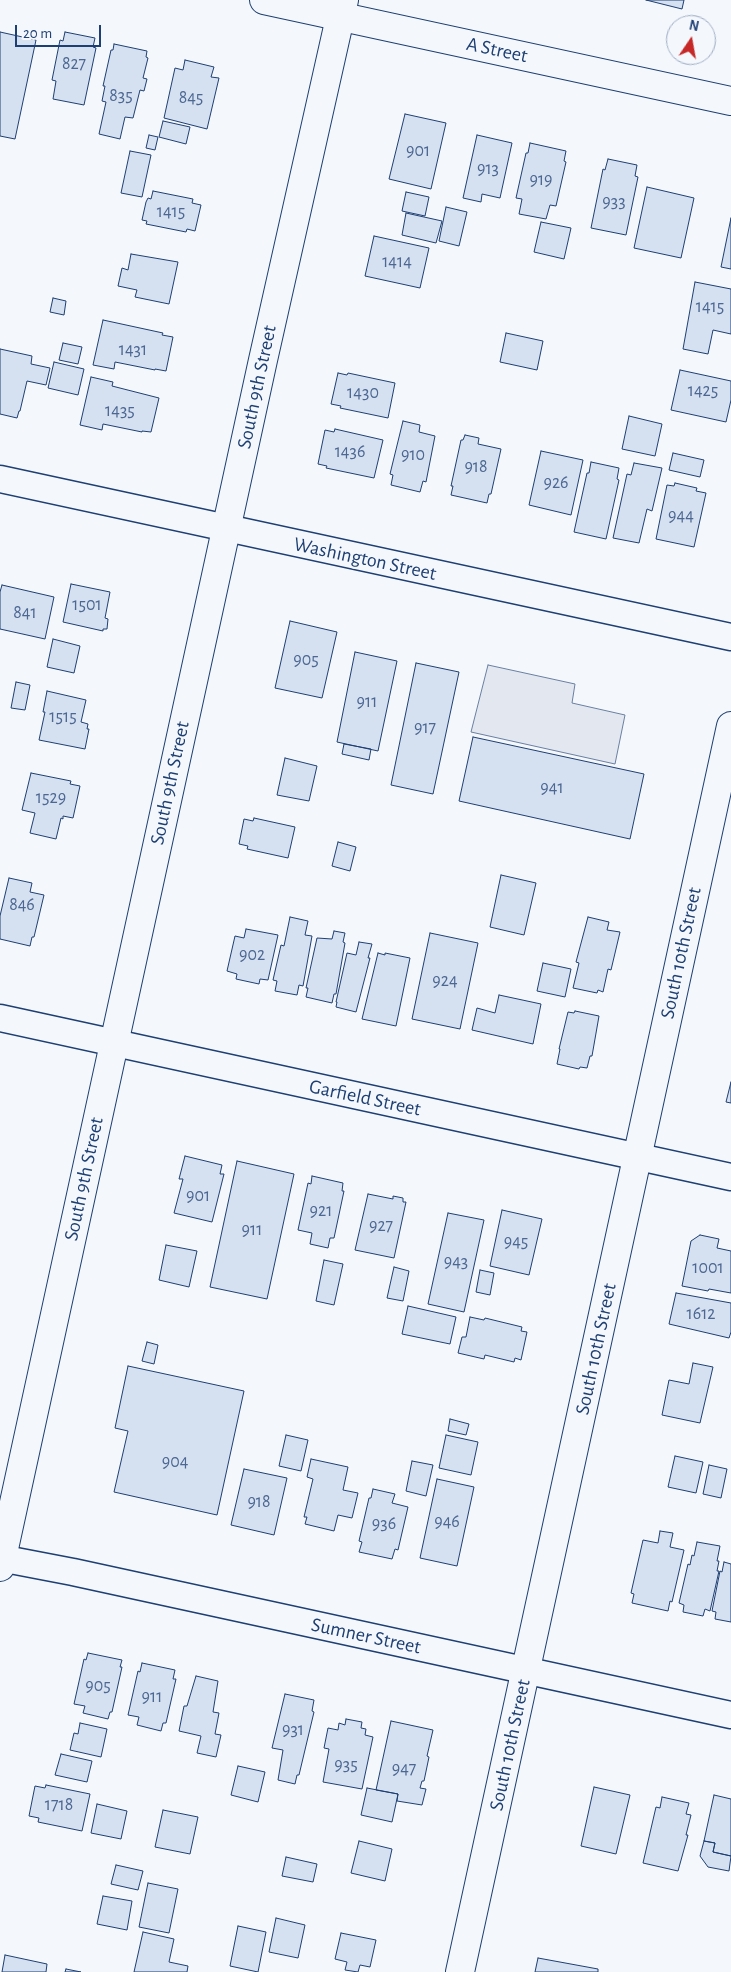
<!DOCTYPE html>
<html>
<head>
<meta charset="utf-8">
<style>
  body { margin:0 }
  #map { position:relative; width:731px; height:1972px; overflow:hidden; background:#f4f7fb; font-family:"Alegreya Sans",sans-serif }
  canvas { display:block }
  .north { position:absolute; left:666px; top:15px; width:50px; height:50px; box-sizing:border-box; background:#f4f7fb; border:1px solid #9eadc5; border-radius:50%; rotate:12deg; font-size:14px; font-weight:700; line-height:20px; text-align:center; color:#1d3f73 }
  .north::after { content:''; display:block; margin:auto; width:18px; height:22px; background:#c62828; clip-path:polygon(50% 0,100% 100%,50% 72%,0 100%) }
  .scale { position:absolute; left:15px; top:25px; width:86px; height:22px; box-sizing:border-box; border:2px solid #1d3f73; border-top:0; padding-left:6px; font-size:15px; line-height:18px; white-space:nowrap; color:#1d3f73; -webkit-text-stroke:4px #f4f7fb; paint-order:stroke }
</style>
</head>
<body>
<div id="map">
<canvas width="731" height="1972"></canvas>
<div class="north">N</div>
<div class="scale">20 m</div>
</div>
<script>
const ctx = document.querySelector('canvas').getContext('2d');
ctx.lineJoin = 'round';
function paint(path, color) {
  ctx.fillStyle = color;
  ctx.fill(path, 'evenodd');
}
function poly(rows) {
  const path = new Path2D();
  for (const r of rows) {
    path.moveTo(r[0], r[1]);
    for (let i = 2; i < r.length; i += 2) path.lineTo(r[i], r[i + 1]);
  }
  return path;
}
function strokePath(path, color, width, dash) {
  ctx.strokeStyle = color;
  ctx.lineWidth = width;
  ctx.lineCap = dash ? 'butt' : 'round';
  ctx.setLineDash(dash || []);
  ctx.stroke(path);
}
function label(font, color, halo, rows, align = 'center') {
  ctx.font = font + ' "Alegreya Sans",sans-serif';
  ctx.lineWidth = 4;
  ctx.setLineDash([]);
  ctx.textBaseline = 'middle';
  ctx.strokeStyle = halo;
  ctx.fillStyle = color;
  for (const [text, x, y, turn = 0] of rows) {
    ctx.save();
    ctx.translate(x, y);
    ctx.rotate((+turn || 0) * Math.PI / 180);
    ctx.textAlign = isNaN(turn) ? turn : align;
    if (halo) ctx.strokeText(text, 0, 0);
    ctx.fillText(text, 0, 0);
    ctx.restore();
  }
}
const parking = poly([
  [488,665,575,684,572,703,625,715,615,764,471,732,488,665]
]);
paint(parking, '#e3e8f0');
strokePath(parking, '#687fa3', 1);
const building = poly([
  [646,0,684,0,682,9,646,0],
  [0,32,36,40,15,139,0,136,0,32],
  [65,32,95,38,93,47,96,48,84,105,53,99,56,81,52,80,60,40,63,41,65,32],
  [114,44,147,51,146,57,148,58,143,78,147,79,144,91,140,90,133,118,125,117,120,139,99,134,106,102,102,101,105,86,103,86,111,50,113,50,114,44],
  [185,60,214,67,211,77,219,78,207,129,164,118,175,68,183,70,185,60],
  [405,114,446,123,431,189,389,179,405,114],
  [163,121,190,127,186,144,159,137,163,121],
  [149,135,158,137,155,150,146,148,149,135],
  [477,135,512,143,500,198,482,194,481,202,463,198,477,135],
  [530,143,566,151,564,161,566,162,556,206,550,205,546,219,519,214,522,199,516,198,526,153,528,153,530,143],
  [130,151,151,155,142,197,121,193,130,151],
  [608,159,637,165,635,176,638,177,626,235,591,228,603,169,605,170,608,159],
  [647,187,694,198,681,258,634,248,647,187],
  [153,191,193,199,192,203,201,205,195,231,187,229,186,232,146,224,147,221,142,220,146,202,148,198,151,199,153,191],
  [406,192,429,197,425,216,402,211,406,192],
  [446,207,467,212,459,246,439,241,446,207],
  [406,213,442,221,436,243,402,235,406,213],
  [731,218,731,269,721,267,731,218],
  [541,222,571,228,564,259,534,252,541,222],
  [374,236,429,248,420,288,365,276,374,236],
  [131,254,178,262,169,304,135,297,137,290,118,286,122,268,128,270,131,254],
  [695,282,731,289,731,334,713,330,708,354,683,349,695,282],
  [53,298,66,301,64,315,50,312,53,298],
  [103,320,163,333,162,335,173,337,166,371,155,369,155,370,115,362,114,369,93,365,103,320],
  [506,333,543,341,537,370,500,362,506,333],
  [63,343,82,347,78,364,59,360,63,343],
  [0,349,32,356,31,364,50,368,46,385,27,381,20,411,19,411,17,418,0,414,0,349],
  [54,362,84,369,78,395,48,388,54,362],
  [680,370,731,381,731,400,726,422,671,410,680,370],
  [338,373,347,375,348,373,395,383,388,418,340,408,341,406,331,404,338,373],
  [91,377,113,382,112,386,159,398,151,432,142,431,142,432,103,424,102,430,80,425,91,377],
  [629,416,662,424,655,456,622,449,629,416],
  [403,421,420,425,419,432,435,436,426,482,423,481,420,492,391,485,393,475,390,474,403,421],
  [335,429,383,440,374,478,326,468,327,466,318,464,325,430,334,432,335,429],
  [465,435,479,438,478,444,501,449,491,494,489,494,487,503,451,495,453,486,451,486,461,440,463,440,465,435],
  [541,451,583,460,571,515,529,505,541,451],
  [673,453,704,460,700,477,669,470,673,453],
  [591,462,619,468,617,479,619,480,606,539,574,532,587,473,589,473,591,462],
  [634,463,662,468,652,511,647,509,639,543,613,538,627,474,631,475,634,463],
  [675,483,697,488,696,491,706,493,694,547,656,539,667,485,674,486,675,483],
  [71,584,110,592,105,618,108,619,107,629,103,629,103,631,63,622,71,584],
  [2,585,54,597,45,639,0,629,0,592,2,585],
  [290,621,337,632,322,698,275,688,290,621],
  [53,639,80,646,74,673,47,667,53,639],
  [355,652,397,661,378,751,337,742,355,652],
  [416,663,459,672,433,794,391,785,416,663],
  [16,682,30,685,25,710,11,708,16,682],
  [47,691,86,700,81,722,88,724,87,729,89,729,85,749,39,740,45,712,43,712,47,691],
  [473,737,644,774,630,839,459,801,473,737],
  [344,744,371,749,369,760,342,754,344,744],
  [285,758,317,766,309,801,277,795,285,758],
  [31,773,71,781,70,784,80,786,73,818,63,816,63,819,61,818,56,839,30,833,35,813,22,810,31,773],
  [254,818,295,827,288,858,247,849,248,846,239,844,244,819,253,821,254,818],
  [338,842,356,847,350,871,332,866,338,842],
  [501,875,536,883,524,935,490,927,501,875],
  [9,878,32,883,30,892,44,895,34,937,32,937,30,946,0,939,0,916,9,878],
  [290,917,308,921,305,935,312,936,303,986,299,985,297,995,275,991,277,981,273,980,281,945,284,946,290,917],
  [588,917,609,922,607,930,620,932,611,970,608,969,603,992,598,990,597,993,573,988,579,963,576,962,588,917],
  [246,929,278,935,268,980,260,979,259,984,236,979,237,974,227,971,235,936,244,938,246,929],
  [334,931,345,933,343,942,345,943,336,994,334,994,332,1003,306,997,308,988,306,988,317,938,332,939,334,931],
  [430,933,478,943,460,1029,412,1019,430,933],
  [359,942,372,944,368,958,370,958,356,1012,336,1007,337,1002,336,1002,347,953,356,955,359,942],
  [378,953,385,955,385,953,410,958,396,1026,362,1019,378,953],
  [543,963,571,969,565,997,537,991,543,963],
  [499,995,541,1004,533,1044,472,1030,477,1008,495,1013,499,995],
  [575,1011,599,1016,592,1056,590,1056,587,1068,580,1067,579,1069,557,1064,560,1049,559,1049,568,1012,574,1013,575,1011],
  [731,1082,731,1103,726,1102,731,1082],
  [185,1156,222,1165,220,1174,224,1174,212,1222,174,1213,183,1179,179,1179,185,1156],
  [237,1161,294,1174,267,1299,210,1287,237,1161],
  [312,1176,343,1183,342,1191,344,1191,334,1238,330,1238,328,1248,310,1244,312,1233,298,1230,308,1183,311,1184,312,1176],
  [368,1194,393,1199,393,1196,403,1198,403,1202,406,1202,394,1258,355,1250,368,1194],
  [502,1210,542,1219,529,1275,490,1266,502,1210],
  [448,1213,484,1220,464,1312,428,1304,448,1213],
  [700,1235,719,1239,717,1248,731,1251,731,1293,709,1289,708,1291,682,1286,691,1241,700,1235],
  [166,1245,197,1251,189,1287,159,1280,166,1245],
  [324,1260,343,1264,334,1305,316,1301,324,1260],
  [394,1267,409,1271,403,1301,387,1298,394,1267],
  [480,1270,494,1273,490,1295,476,1292,480,1270],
  [676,1293,731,1303,731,1332,729,1338,669,1324,676,1293],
  [408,1306,456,1317,450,1344,402,1334,408,1306],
  [470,1317,484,1320,485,1318,522,1327,521,1331,527,1332,521,1360,515,1358,514,1362,485,1355,484,1359,458,1353,462,1337,466,1337,470,1317],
  [147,1342,158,1345,154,1364,142,1361,147,1342],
  [693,1363,713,1367,700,1423,662,1415,669,1380,689,1384,693,1363],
  [128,1366,244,1391,217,1515,114,1492,128,1431,115,1428,128,1366],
  [450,1419,469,1424,466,1435,448,1431,450,1419],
  [286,1435,308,1440,301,1471,279,1466,286,1435],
  [446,1435,478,1442,471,1475,439,1468,446,1435],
  [675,1456,703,1462,696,1493,668,1487,675,1456],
  [311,1459,348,1467,343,1490,358,1493,352,1518,338,1515,334,1531,305,1524,307,1517,304,1517,313,1479,307,1477,311,1459],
  [412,1461,433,1465,426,1496,406,1491,412,1461],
  [709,1465,727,1469,721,1498,703,1494,709,1465],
  [244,1469,287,1478,274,1535,231,1525,244,1469],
  [437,1479,474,1487,457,1566,420,1558,437,1479],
  [373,1489,395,1494,392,1503,408,1507,398,1550,395,1549,392,1559,359,1552,362,1542,359,1541,369,1498,371,1498,373,1489],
  [660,1531,673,1533,670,1547,684,1550,672,1602,670,1601,668,1611,632,1603,634,1594,631,1593,643,1540,658,1543,660,1531],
  [697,1542,720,1546,717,1561,719,1561,717,1571,719,1571,710,1611,705,1609,703,1616,683,1612,684,1605,679,1603,688,1564,690,1565,692,1555,694,1556,697,1542],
  [724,1562,731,1564,731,1622,715,1619,716,1612,712,1611,720,1571,722,1572,724,1562],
  [88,1653,122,1660,120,1667,122,1667,112,1712,110,1712,108,1719,83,1713,85,1706,74,1704,84,1659,86,1660,88,1653],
  [142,1663,175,1670,173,1679,176,1679,166,1723,163,1723,161,1731,137,1725,139,1717,128,1715,138,1671,140,1672,142,1663],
  [196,1676,218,1681,213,1712,219,1713,215,1734,221,1735,216,1757,197,1753,201,1736,179,1731,184,1706,187,1706,196,1676],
  [285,1694,314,1700,312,1711,314,1712,299,1775,297,1775,295,1784,278,1780,283,1750,272,1748,285,1694],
  [346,1719,362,1722,361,1728,366,1729,365,1735,373,1737,362,1789,323,1782,329,1749,324,1748,328,1728,338,1730,339,1723,345,1725,346,1719],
  [391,1721,433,1730,427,1756,429,1757,424,1781,422,1781,420,1788,426,1789,422,1805,397,1801,398,1794,376,1790,391,1721],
  [80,1723,107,1729,101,1757,70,1750,74,1733,78,1734,80,1723],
  [61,1754,92,1761,87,1782,55,1775,61,1754],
  [238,1766,265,1772,258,1802,231,1795,238,1766],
  [46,1785,90,1794,82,1831,38,1822,39,1818,29,1816,35,1786,45,1788,46,1785],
  [594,1787,630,1795,616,1854,581,1846,594,1787],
  [367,1788,398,1794,392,1822,361,1815,367,1788],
  [714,1795,731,1799,731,1856,713,1852,715,1843,704,1841,714,1795],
  [662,1797,689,1803,686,1814,691,1815,686,1835,688,1835,678,1871,643,1863,656,1807,660,1808,662,1797],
  [97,1804,127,1811,121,1839,91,1833,97,1804],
  [163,1810,198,1817,190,1854,155,1847,163,1810],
  [359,1841,392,1849,385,1881,351,1873,359,1841],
  [704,1841,715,1843,713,1852,731,1856,729,1871,708,1867,700,1856,704,1841],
  [286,1857,317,1864,313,1882,282,1876,286,1857],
  [116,1865,143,1871,138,1890,111,1884,116,1865],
  [148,1883,178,1889,169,1933,139,1927,148,1883],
  [103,1896,132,1901,127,1930,97,1924,103,1896],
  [276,1918,305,1925,298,1958,269,1952,276,1918],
  [238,1926,266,1932,258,1972,230,1966,238,1926],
  [143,1932,174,1939,169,1962,188,1966,187,1972,134,1972,143,1932],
  [341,1933,376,1940,370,1967,360,1965,358,1972,345,1970,347,1962,335,1959,341,1933],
  [5,1955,47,1964,46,1972,2,1972,5,1955],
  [538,1958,598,1969,598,1972,535,1972,538,1958],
  [66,1969,81,1972,65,1972,66,1969]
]);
paint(building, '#d5e0f0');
strokePath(building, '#1d3f73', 1);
const street = poly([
  [0,479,731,637],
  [0,1018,731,1177],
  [0,1558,73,1572,731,1715]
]);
const secondary = poly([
  [264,0,731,101]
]);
const primary = poly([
  [0,1567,263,360,344,0],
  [460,1972,731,726]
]);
strokePath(street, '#1d3f73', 29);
strokePath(secondary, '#1d3f73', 30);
strokePath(primary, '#1d3f73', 30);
strokePath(street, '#f4f7fb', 26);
strokePath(secondary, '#f4f7fb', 28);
strokePath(primary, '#f4f7fb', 28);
label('18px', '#4b6792', null, [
  ["827",74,64],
  ["835",121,96],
  ["845",191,98],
  ["901",418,151],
  ["913",488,169],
  ["919",541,180],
  ["933",614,202],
  ["1415",171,212],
  ["1414",397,262],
  ["1415",710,307],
  ["1431",133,350],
  ["1425",703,391],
  ["1430",363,393],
  ["1435",120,411],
  ["1436",350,452],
  ["910",413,455],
  ["918",476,467],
  ["926",556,483],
  ["944",681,516],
  ["1501",87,605],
  ["841",25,613],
  ["905",306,660],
  ["911",367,702],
  ["1515",63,717],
  ["917",425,728],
  ["941",552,788],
  ["1529",51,798],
  ["846",22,905],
  ["902",252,955],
  ["924",445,981],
  ["901",198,1196],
  ["921",321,1211],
  ["927",381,1226],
  ["911",252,1230],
  ["945",516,1242],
  ["943",456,1262],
  ["1001",708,1268],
  ["1612",701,1314],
  ["904",175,1462],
  ["918",259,1502],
  ["946",447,1522],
  ["936",384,1524],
  ["905",98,1686],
  ["911",152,1697],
  ["931",293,1730],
  ["935",346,1765],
  ["947",404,1769],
  ["1718",59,1805]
]);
label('20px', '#1d3f73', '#f4f7fb', [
  ["A Street",497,50,12],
  ["South 9th Street",257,387,-78],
  ["Washington Street",365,559,12],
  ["South 9th Street",170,783,-78],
  ["South 10th Street",681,953,-78],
  ["Garfield Street",365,1098,12],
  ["South 9th Street",84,1179,-78],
  ["South 10th Street",596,1349,-78],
  ["Sumner Street",366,1636,12],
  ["South 10th Street",510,1745,-78]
]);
</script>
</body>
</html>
